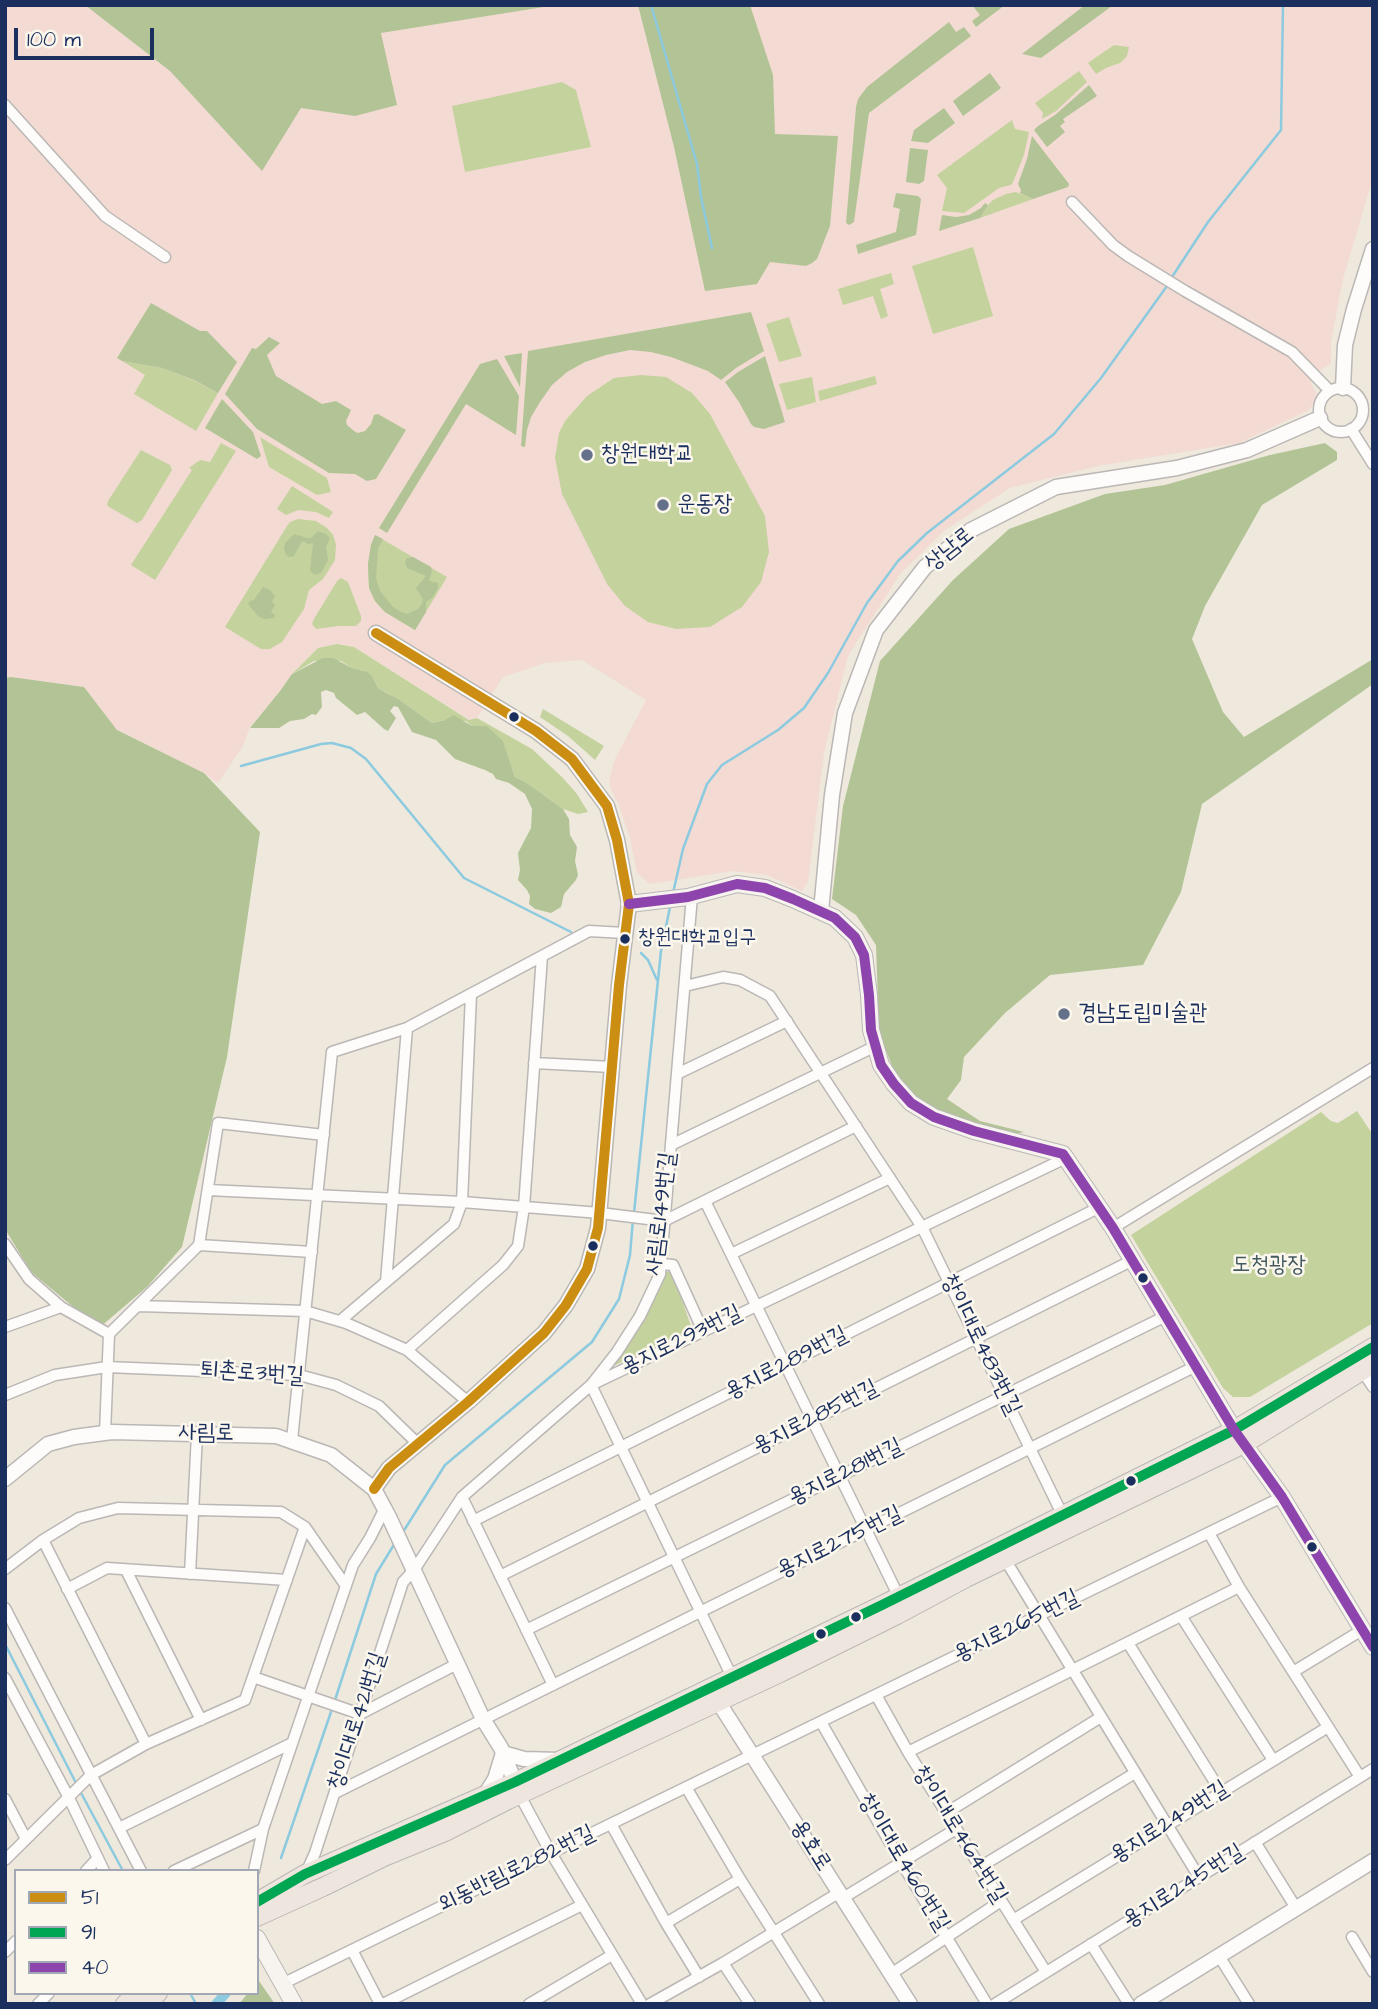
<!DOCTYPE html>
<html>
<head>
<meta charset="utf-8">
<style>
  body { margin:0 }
  #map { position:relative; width:1378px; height:2009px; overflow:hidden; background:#efe8dd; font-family:"Architects Daughter",sans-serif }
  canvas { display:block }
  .frame { position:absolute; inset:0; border:7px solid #1b2f5e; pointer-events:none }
  .legend { position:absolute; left:14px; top:1869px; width:245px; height:126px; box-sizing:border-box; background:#fbf7ec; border:2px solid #a1a7b3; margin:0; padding:9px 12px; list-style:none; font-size:21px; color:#1b2f5e }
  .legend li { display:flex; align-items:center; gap:14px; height:35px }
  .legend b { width:35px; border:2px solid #a1a7b3 }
  .scale { position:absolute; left:14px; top:28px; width:140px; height:32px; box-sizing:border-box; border:4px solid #1b2f5e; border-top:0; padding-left:9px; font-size:21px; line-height:24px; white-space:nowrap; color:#1b2f5e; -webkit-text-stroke:5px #fbf7ec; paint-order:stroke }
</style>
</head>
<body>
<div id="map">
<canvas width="1378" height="2009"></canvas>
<div class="frame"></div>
<ul class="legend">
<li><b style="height:9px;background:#cb8e13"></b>51</li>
<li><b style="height:9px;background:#00a651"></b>91</li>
<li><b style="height:9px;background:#8e44ad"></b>40</li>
</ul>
<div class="scale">100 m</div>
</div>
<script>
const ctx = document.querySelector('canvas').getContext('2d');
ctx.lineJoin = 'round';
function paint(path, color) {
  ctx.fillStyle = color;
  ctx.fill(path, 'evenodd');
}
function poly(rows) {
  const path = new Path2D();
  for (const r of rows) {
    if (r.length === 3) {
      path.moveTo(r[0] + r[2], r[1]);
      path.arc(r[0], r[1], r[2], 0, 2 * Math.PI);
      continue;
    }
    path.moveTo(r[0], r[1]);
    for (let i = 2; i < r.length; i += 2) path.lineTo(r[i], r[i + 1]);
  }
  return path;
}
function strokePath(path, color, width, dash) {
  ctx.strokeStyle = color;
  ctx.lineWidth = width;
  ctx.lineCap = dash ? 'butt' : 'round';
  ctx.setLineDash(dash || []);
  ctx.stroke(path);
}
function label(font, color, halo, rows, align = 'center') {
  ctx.font = font + ' "Architects Daughter","Poor Story",sans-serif';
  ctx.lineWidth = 5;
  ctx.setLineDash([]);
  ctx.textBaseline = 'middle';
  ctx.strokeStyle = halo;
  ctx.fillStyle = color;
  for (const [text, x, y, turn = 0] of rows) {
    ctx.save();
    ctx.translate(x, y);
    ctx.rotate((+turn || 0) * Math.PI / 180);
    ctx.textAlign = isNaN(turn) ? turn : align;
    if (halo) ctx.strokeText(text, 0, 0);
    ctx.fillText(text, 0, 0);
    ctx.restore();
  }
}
paint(poly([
  [5,5,1373,5,1373,178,1343,279,1331,342,1331,363,1319,371,1311,383,1316,393,1316,400,1309,410,1239,443,1098,466,1010,488,945,530,900,574,848,656,824,753,808,882,802,891,767,875,733,871,650,884,637,873,630,839,619,805,611,790,609,781,614,761,646,700,582,660,545,663,503,677,477,718,470,720,354,647,337,644,318,648,292,674,280,691,250,727,243,746,218,783,204,773,117,730,84,687,11,677,5,678]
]), '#f3dbd3');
paint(poly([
  [1114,45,1129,47,1127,56,1120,63,1106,68,1096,74,1088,63],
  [1079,71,1087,82,1056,111,1042,119,1043,113,1035,103],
  [562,82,576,90,591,147,465,172,452,106],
  [1012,120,1015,129,1029,132,1024,155,1013,182,1011,185,999,188,964,213,942,211,947,188,937,175],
  [1016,192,1033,199,980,218,988,205,993,200,1006,194],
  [973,247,993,316,933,334,912,266],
  [891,273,894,284,880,289,888,316,881,319,873,296,843,305,838,289],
  [789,317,802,356,779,362,766,324],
  [122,361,162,368,193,380,218,393,196,431,134,394,145,375],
  [641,375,666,377,692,393,710,414,765,516,769,552,761,582,742,607,710,627,676,629,648,622,625,606,607,584,562,494,555,458,559,433,565,421,587,396,614,378],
  [875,376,877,384,820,401,818,391],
  [812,377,816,402,787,410,779,384],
  [260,437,327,478,331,492,317,495,269,467],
  [221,443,236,451,155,580,131,565,192,470,189,468,200,460,210,462],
  [141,450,170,465,172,470,142,520,137,523,109,507,107,505,108,501],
  [292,486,333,512,329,518,316,512,298,510,286,515,277,509],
  [298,519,316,521,327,528,333,535,336,544,335,560,323,579,309,590,304,609,282,642,270,649,261,649,225,627,287,526,290,522],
  [375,535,447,577,415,630,385,612,375,601,369,588,368,564,371,545],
  [341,578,348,582,361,616,361,621,356,626,339,626,316,629,312,624,314,619,337,581],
  [337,644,354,647,469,720,477,718,532,749,563,778,577,794,588,812,578,814,563,809,527,783,515,777,503,742,487,726,472,726,466,721,445,720,432,723,397,698,386,693,378,688,372,676,363,671,352,668,341,661,314,661,292,674,318,648],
  [543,709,604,746,595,760,568,736,540,717],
  [1357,1111,1373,1135,1373,1323,1250,1397,1233,1397,1223,1388,1131,1235,1321,1112,1331,1121,1338,1123],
  [672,1271,692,1329,611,1367,638,1325,666,1272]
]), '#c4d29d');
paint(poly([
  [85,5,556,5,381,33,397,105,355,116,301,108,262,171,170,71],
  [638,5,750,5,773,75,775,134,838,136,830,226,817,259,812,263,806,266,770,262,757,284,705,291,674,147],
  [972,5,1005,5,976,27,972,21,980,15],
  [1085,5,1112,6,1041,58,1022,54],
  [949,22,956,32,964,27,971,36,869,113,854,222,849,225,846,223,856,107,858,99,867,87],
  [990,73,1001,88,963,116,953,101],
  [1089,85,1097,96,1063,119,1065,122,1060,126,1065,132,1047,147,1034,130,1038,126,1055,115],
  [944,108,955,123,928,143,911,141,914,130],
  [1032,136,1069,184,1068,187,1033,199,1020,193,1021,190,1018,184,1027,159],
  [910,148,928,150,924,181,919,184,906,182],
  [896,193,918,196,921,199,916,235,858,254,856,245,896,232,900,209,893,207],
  [985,203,988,205,980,218,939,231,942,215,956,217,969,215,981,208],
  [151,303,200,331,207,331,237,362,218,393,194,380,162,368,122,361,117,358],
  [751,312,764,351,736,368,721,380,708,371,671,357,651,352,630,350,606,355,585,362,567,372,552,385,540,402,531,417,527,430,525,447,521,446,528,351],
  [269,337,280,343,267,355,276,376,322,404,336,401,351,410,346,421,347,425,354,431,358,433,365,431,371,424,374,415,378,414,406,430,376,479,367,481,355,474,329,473,257,429,225,394,252,348,256,349],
  [522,353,520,387,504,356],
  [765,356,785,422,764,429,754,427,751,424,739,402,725,382,738,372],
  [497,359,519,396,516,435,466,404,387,533,379,528,480,364],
  [222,399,253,432,261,456,257,459,205,428],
  [1325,443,1337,452,1337,460,1262,505,1205,606,1192,639,1223,712,1244,737,1373,659,1373,684,1202,804,1181,892,1143,965,1050,975,1005,1013,964,1057,961,1080,947,1099,980,1121,1024,1132,1010,1135,924,1105,898,1081,879,1033,876,945,856,915,832,899,843,806,880,661,953,580,1009,529,1105,494,1165,485,1270,455],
  [318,531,326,534,330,538,326,547,328,560,321,573,314,575,310,570,313,543,308,544,302,541,294,556,289,557,286,555,284,548,285,543,294,534,307,538,311,538],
  [375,535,383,539,378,548,376,578,380,591,393,607,401,612,407,614,418,609,422,604,423,599,416,588,426,576,407,568,405,562,407,558,413,557,431,567,432,571,429,581,438,583,438,588,432,598,426,602,426,612,415,630,385,612,375,601,369,588,368,564,371,545],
  [263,587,270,590,275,596,272,602,275,605,271,612,275,615,274,618,264,619,258,616,248,604,250,601,254,600],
  [323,658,333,658,352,668,367,672,372,676,378,688,386,693,397,698,432,723,445,720,454,715,472,726,487,726,503,741,515,777,527,783,563,809,569,819,570,835,577,847,575,861,578,875,576,880,564,894,561,907,551,913,535,909,529,904,530,896,527,890,518,880,520,870,518,853,531,828,532,809,525,794,509,783,496,779,493,774,485,770,455,759,436,740,412,732,398,707,394,706,390,711,396,718,388,731,384,729,365,712,357,715,336,698,334,693,326,690,321,692,322,707,316,715,312,714,304,719,290,721,279,728,250,728,280,691,292,674],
  [11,677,84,687,117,730,204,773,260,832,227,1057,182,1247,147,1287,99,1328,31,1272,5,1229,5,678],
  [259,1981,275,2004,239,2004,248,1993,257,1993,257,1984]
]), '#b2c496');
strokePath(poly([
  [651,5,697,164,701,197,712,248],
  [1170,280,1208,222,1281,130,1283,5],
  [241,766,321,744,332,743,351,748,366,759,464,878,571,932],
  [673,893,683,849,707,784,722,765,778,730,804,708,828,673,867,603,898,561,927,533,1054,434,1101,378,1167,286],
  [641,953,648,960,657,980],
  [634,1213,661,951,670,907],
  [403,1532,445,1465,592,1342,619,1299,630,1255,633,1219],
  [5,1644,77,1785],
  [334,1703,376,1574,395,1543],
  [80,1791,123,1871],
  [281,1858,332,1709],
  [190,1993,196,2004]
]), '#8ccadf', 2.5);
strokePath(poly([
  [216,2004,226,1993]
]), '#8ccadf', 10);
const minor = poly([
  [5,105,105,216,165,257],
  [1072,202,1113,245,1128,256,1185,291,1292,352,1329,390],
  [1341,410,22],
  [1351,429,1373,464],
  [685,986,723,977,740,980,770,996,922,1227,1063,1516],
  [534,1063,612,1067],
  [677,1074,787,1021],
  [671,1145,876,1046],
  [208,1190,462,1202,600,1213,664,1221,856,1126],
  [705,1201,899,1597],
  [1113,1228,1373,1068],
  [5,1244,29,1279,61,1307],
  [199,1245,312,1252],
  [731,1254,890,1178],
  [660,1264,673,1265,703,1331],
  [386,1282,407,1028],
  [139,1306,305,1311,346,1323,407,1350,468,1402],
  [340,1321,454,1224,462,1202,471,994],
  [5,1327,61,1307,109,1334],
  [407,1350,503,1265,518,1246,524,1207,542,956],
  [1359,1366,1373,1387],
  [5,1395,55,1375,107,1367,299,1375,336,1385,379,1406,418,1444],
  [105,1433,109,1334,199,1245,218,1123,324,1135],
  [292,1440,332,1052,407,1028,589,931,625,933],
  [462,1497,553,1685],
  [473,1521,1100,1207],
  [1209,1533,1239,1587,1360,1777],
  [43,1540,146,1744],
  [1003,1556,1199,1877],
  [5,1569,43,1540,79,1518,118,1508,281,1512,305,1527,346,1586],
  [126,1570,201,1720],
  [190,1574,197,1434],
  [500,1576,1133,1260],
  [67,1589,107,1568,287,1580],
  [5,1608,141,1871],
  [1181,1616,1273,1760],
  [526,1630,1166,1316],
  [1128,1643,1221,1792],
  [1293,1672,1362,1630],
  [253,1677,360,1714,457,1664],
  [732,1677,591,1385,1066,1158],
  [5,1678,68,1796,104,1871],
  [876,1695,908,1752,1046,1972],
  [821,1722,901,1862,987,2004],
  [908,1752,1239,1587],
  [686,1787,740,1879,819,2004],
  [518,1792,551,1853,642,2004],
  [335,1793,1196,1366],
  [5,1799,26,1839],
  [946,1813,1101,1717],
  [611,1824,666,1923,699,1977],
  [119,1828,292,1743],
  [1255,1842,1296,1908],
  [5,1860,91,1775,146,1744,245,1700,305,1527],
  [980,1867,1135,1773],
  [86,1871,98,1858],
  [174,1871,263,1829],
  [254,1871,263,1829,353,1565,370,1538,385,1508],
  [306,1873,315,1853,403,1582,414,1570,462,1497,591,1385,617,1352,640,1316,660,1274,692,896],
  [843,1898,956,1829],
  [1013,1920,1328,1727],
  [666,1923,740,1879],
  [1352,1937,1373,1972],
  [1091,1944,1129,2004],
  [352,1950,380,2004],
  [5,1952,16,1941],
  [1219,1956,1249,2004],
  [723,1963,750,2004],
  [891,1974,1001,1901],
  [282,1984,1282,1497],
  [38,2004,49,1993],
  [383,2004,582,1905],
  [529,2004,612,1955],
  [650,2004,723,1963,840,1892],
  [995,2004,1373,1769]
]);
const tertiary = poly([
  [1343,388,1345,345,1354,309,1373,249],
  [821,911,832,795,845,713,876,630,925,567,971,530,1056,487,1177,468,1247,450,1320,418],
  [5,1479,48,1444,74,1437,112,1432,276,1436,331,1455,374,1489,389,1517,483,1719,501,1748,515,1782],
  [374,1489,389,1468,468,1402,544,1333,566,1305,587,1269,598,1228,619,985,629,904,617,840,607,806,572,759,536,731,376,633],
  [714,1695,910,2004],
  [503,1753,524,1759,559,1760],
  [485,1795,495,1779,503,1753],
  [1141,2004,1373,1861]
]);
const secondary = poly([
  [629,904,688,897,737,884,765,888,793,899,835,918,855,937,864,955,869,995,871,1030,881,1065,894,1084,911,1103,934,1117,974,1131,1063,1154,1113,1228,1234,1430,1282,1497,1373,1647],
  [257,1938,294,2004]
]);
const primary = poly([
  [257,1902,305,1874,515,1782,882,1605,1234,1430,1373,1347],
  [257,1917,323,1887,384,1857,445,1832,508,1800,780,1673,897,1615,966,1578,1244,1444,1373,1364],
  [125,2004,136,1993],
  [147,2004,158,1993]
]);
strokePath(minor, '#bab7b5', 13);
strokePath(tertiary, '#bab7b5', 17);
strokePath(secondary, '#bab7b5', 18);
strokePath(primary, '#bab7b5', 20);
strokePath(minor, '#fdfcfa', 10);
strokePath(tertiary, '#fdfcfa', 14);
strokePath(secondary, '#f7f3ef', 16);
strokePath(primary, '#ede5de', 18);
strokePath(poly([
  [374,1489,389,1468,468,1402,544,1333,566,1305,587,1269,598,1228,619,985,629,904,617,840,607,806,572,759,536,731,376,633]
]), '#cb8e13', 10);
strokePath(poly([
  [257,1902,305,1874,515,1782,882,1605,1234,1430,1373,1347]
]), '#00a651', 10);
strokePath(poly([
  [629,904,688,897,737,884,765,888,793,899,835,918,855,937,864,955,869,995,871,1030,881,1065,894,1084,911,1103,934,1117,974,1131,1063,1154,1113,1228,1234,1430,1282,1497,1373,1647]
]), '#8e44ad', 10);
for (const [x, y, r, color] of [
  [587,455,7,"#65708a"],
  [663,505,7,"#65708a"],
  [514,717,6,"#1b2f5e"],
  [625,939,6,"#1b2f5e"],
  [1064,1014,7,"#65708a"],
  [593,1246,6,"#1b2f5e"],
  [1143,1278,6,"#1b2f5e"],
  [1131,1481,6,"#1b2f5e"],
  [1312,1547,6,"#1b2f5e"],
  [856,1617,6,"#1b2f5e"],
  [821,1634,6,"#1b2f5e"]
]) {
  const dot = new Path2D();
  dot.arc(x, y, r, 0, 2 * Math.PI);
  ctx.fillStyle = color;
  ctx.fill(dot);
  strokePath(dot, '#fbf7ec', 2.5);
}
label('21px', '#1b2f5e', '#fbf7ec', [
  ["창원대학교입구",638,939]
], 'left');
label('23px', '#1b2f5e', '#fbf7ec', [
  ["창원대학교",601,455],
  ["운동장",677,505],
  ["경남도립미술관",1078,1014]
], 'left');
label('23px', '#1b2f5e', '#fbf7ec', [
  ["상남로",950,550,-39],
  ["사림로149번길",662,1214,-83],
  ["용지로293번길",682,1341,-26],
  ["창이대로483번길",980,1345,64],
  ["용지로289번길",787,1364,-27],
  ["퇴촌로3번길",252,1374,4],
  ["용지로285번길",816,1418,-27],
  ["사림로",206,1434,1],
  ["용지로281번길",846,1473,-26],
  ["용지로275번길",840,1543,-26],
  ["용지로265번길",1017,1627,-26],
  ["창이대로421번길",358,1721,-72],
  ["용지로249번길",1170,1823,-32],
  ["창이대로464번길",959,1835,58],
  ["용호로",810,1846,58],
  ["창이대로460번길",903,1863,59],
  ["외동반림로282번길",517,1870,-26],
  ["용지로245번길",1184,1887,-32]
]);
label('23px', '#435a61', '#fbf7ec', [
  ["도청광장",1269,1266]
]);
</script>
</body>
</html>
